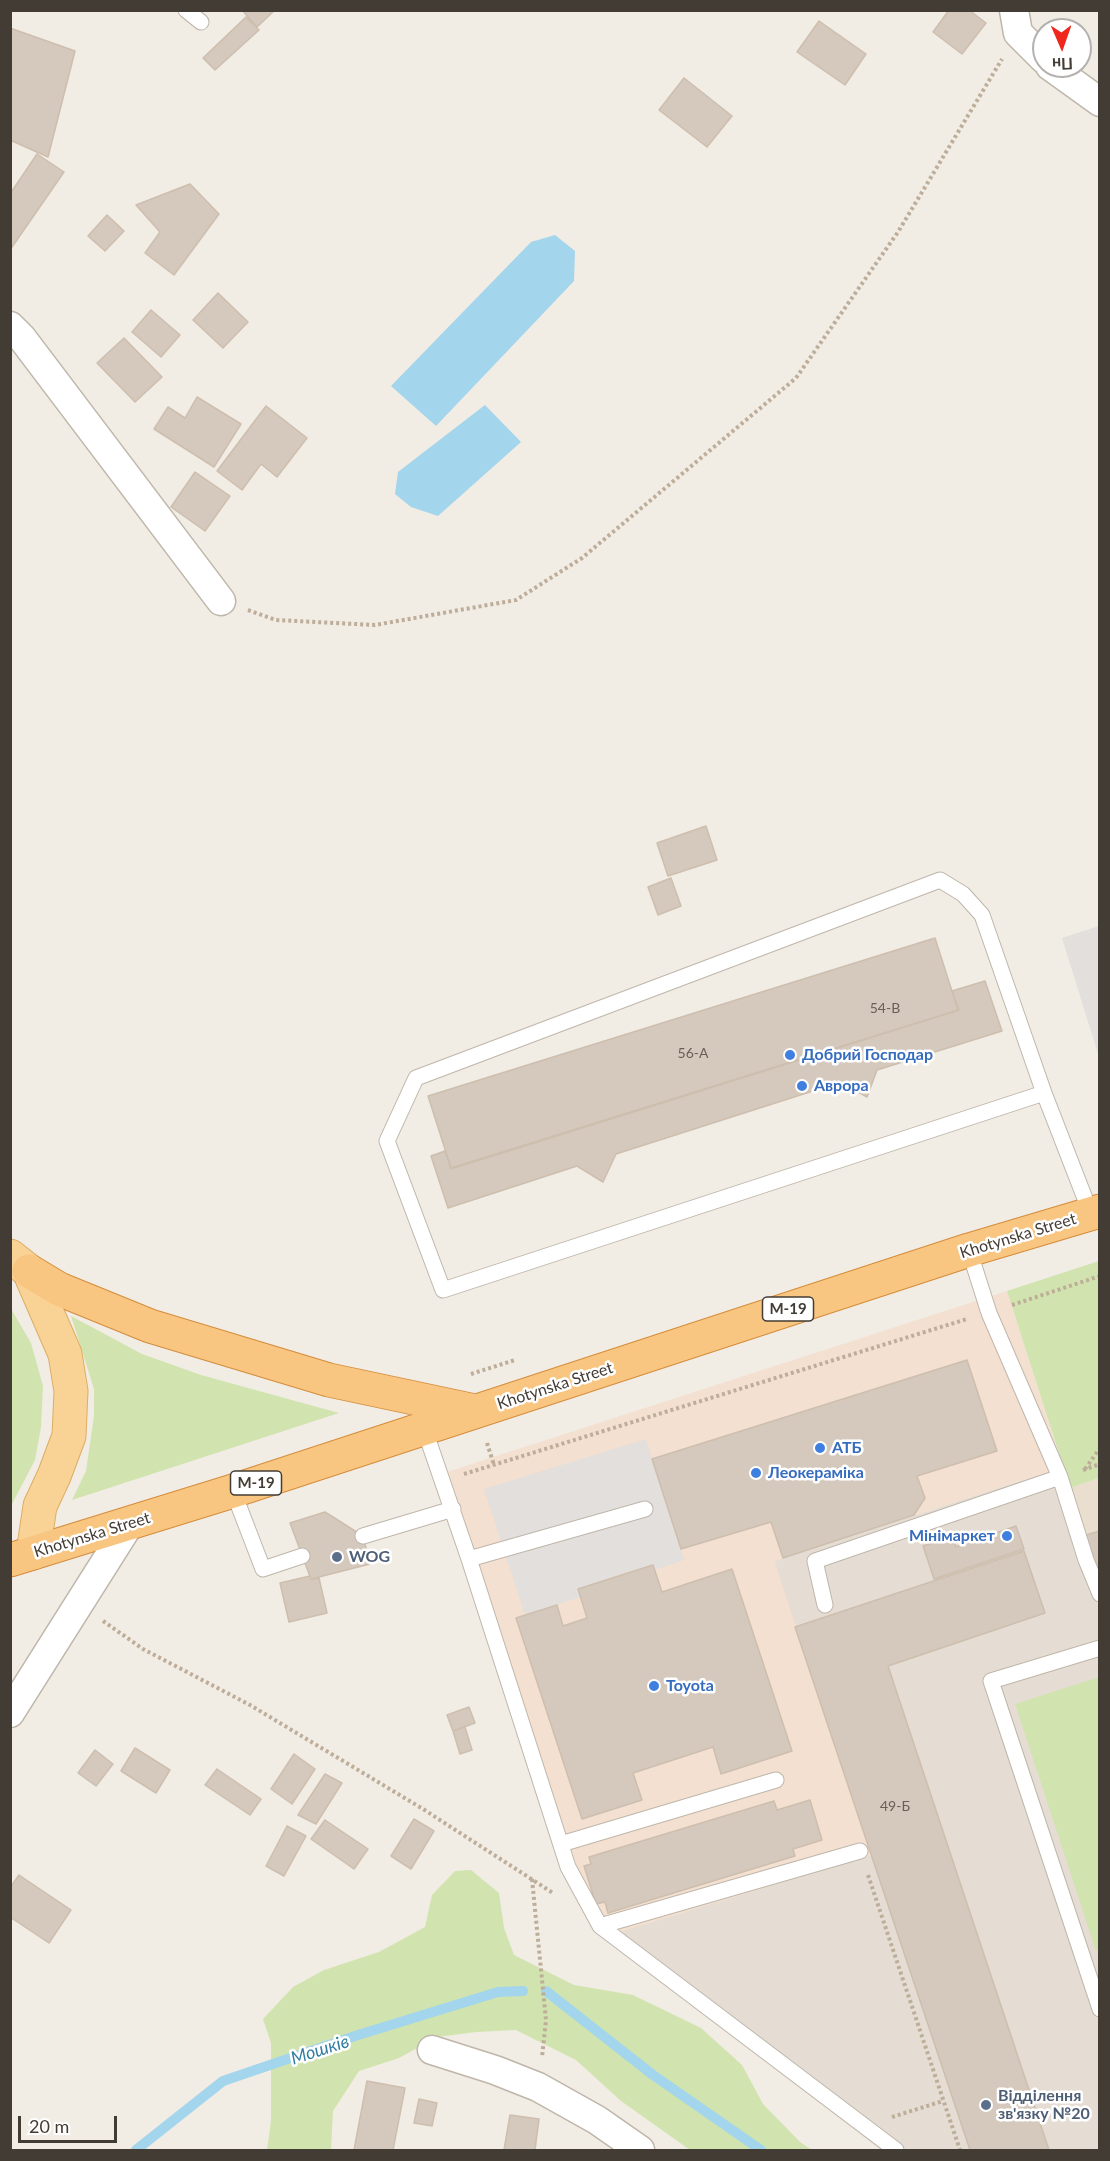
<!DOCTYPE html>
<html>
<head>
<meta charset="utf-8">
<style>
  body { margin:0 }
  #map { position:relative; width:1110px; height:2161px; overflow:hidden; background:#f1ece4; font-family:Lato,sans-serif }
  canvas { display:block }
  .frame { position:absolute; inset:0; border:12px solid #433c34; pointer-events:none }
  .north { position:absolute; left:1032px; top:18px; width:60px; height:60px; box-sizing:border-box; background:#fff; border:2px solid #b4b1ae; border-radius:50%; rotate:178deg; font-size:16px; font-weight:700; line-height:24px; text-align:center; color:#433c34 }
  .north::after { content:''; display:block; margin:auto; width:21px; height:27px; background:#ef271d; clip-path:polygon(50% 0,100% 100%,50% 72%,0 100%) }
  .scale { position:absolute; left:18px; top:2116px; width:99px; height:27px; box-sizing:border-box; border:3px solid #433c34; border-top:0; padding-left:8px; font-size:18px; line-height:21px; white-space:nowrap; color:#433c34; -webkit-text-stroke:4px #fff; paint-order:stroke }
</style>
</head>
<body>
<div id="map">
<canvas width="1110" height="2161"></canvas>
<div class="frame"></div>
<div class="north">Пн</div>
<div class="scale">20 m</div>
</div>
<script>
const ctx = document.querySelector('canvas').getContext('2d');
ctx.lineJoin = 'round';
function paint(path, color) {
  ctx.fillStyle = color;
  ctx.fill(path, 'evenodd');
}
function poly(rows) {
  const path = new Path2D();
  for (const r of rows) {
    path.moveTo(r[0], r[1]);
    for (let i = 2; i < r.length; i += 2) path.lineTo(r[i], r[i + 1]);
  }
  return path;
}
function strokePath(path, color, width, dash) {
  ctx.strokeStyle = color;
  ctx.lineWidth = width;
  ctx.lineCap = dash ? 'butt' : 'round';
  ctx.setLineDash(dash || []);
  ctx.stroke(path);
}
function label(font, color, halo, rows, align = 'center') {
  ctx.font = font + ' Lato,sans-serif';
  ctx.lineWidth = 5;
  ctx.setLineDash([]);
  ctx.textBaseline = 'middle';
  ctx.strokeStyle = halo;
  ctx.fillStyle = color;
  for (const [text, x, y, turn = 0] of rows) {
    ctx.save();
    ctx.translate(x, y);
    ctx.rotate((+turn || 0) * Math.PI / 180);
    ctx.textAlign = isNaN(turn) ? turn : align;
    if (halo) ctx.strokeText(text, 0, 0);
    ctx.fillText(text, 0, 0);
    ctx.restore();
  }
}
paint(poly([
  [1063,1467,1099,1563,1099,2150,881,2150,603,1937,795,1627,774,1561]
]), '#e5ddd3');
paint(poly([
  [1007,1291,1063,1467,774,1561,872,1855,603,1937,570,1847,444,1473]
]), '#f3e0d0');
paint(poly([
  [1099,1478,1099,1563,1095,1564,1070,1488]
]), '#eadfcf');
paint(poly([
  [1099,1261,1099,1478,1070,1488,1007,1291],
  [10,1307,31,1343,43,1386,41,1427,35,1460,11,1506],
  [71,1316,142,1354,201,1375,339,1413,72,1500,86,1471,94,1416,94,1389],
  [1099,1677,1100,1950,1096,1951,1015,1704],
  [471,1870,499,1893,504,1928,514,1955,574,1985,633,1995,701,2028,742,2065,763,2104,800,2142,812,2150,690,2150,621,2101,576,2060,516,2030,476,2032,437,2037,399,2058,359,2071,333,2111,331,2150,267,2150,271,2121,271,2043,263,2019,293,1987,324,1970,379,1952,425,1927,432,1895,455,1871]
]), '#d1e4af');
paint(poly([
  [1099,926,1100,926,1099,1057,1062,938],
  [646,1439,684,1560,655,1570,653,1564,578,1589,580,1597,525,1615,484,1489]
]), '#e2dfdc');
paint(poly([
  [555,235,575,251,574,281,436,426,391,386,531,242],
  [485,405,521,442,438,516,411,507,395,494,398,472]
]), '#a3d5ec');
strokePath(poly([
  [546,1991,653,2075,761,2150],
  [136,2150,223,2081,358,2035,498,1992,523,1991]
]), '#a3d5ec', 10);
const building = poly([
  [242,10,275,10,257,27,242,10],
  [949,10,969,10,986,23,962,54,933,32,949,10],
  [246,17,259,30,215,70,203,58,246,17],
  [819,21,866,54,845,85,797,52,819,21],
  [10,28,75,51,48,157,10,140,10,28],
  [684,78,732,116,707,147,659,110,684,78],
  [37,154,64,172,10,250,10,194,37,154],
  [190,184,219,214,174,275,145,253,160,232,136,205,190,184],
  [107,215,124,231,105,251,88,236,107,215],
  [218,293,248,322,223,348,193,320,218,293],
  [151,310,180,335,161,357,132,332,151,310],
  [124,338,162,377,135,402,97,363,124,338],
  [197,397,241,424,214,467,154,429,168,407,185,418,197,397],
  [266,406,307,438,277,477,261,464,242,490,217,471,266,406],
  [195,472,230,496,205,531,171,507,195,472],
  [706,826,717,860,668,876,657,843,706,826],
  [671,878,681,906,658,915,648,887,671,878],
  [935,938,958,1010,451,1168,428,1096,935,938],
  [985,981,1002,1031,877,1070,867,1097,841,1082,616,1154,603,1182,577,1166,448,1208,431,1156,445,1151,451,1169,959,1010,952,991,985,981],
  [967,1360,997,1451,917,1476,925,1498,914,1515,783,1558,771,1522,681,1549,652,1459,967,1360],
  [325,1512,363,1536,370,1564,311,1579,290,1523,325,1512],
  [1016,1526,1024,1549,934,1579,923,1546,952,1536,956,1547,1016,1526],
  [1100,1531,1100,1563,1095,1564,1086,1535,1100,1531],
  [1024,1551,1045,1613,888,1666,1049,2150,970,2150,795,1627,1024,1551],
  [653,1565,662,1592,732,1569,792,1751,721,1774,713,1747,633,1773,642,1800,582,1819,516,1618,557,1605,563,1626,587,1618,578,1589,653,1565],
  [310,1576,311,1579,319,1578,327,1613,289,1622,280,1583,310,1576],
  [469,1707,475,1723,453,1731,447,1715,469,1707],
  [465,1727,472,1750,460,1754,453,1731,465,1727],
  [135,1748,170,1770,156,1793,121,1771,135,1748],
  [95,1750,113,1764,96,1786,78,1773,95,1750],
  [294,1754,315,1769,292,1804,271,1789,294,1754],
  [217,1769,261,1799,250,1815,205,1785,217,1769],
  [325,1774,342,1783,316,1824,298,1815,325,1774],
  [810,1800,822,1840,793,1849,795,1856,608,1913,605,1902,596,1904,584,1866,591,1864,589,1857,774,1801,777,1810,810,1800],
  [414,1819,434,1831,411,1869,391,1856,414,1819],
  [325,1820,368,1849,354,1869,311,1839,325,1820],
  [287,1826,306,1836,284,1876,266,1866,287,1826],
  [19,1875,71,1910,49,1943,10,1917,10,1888,19,1875],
  [367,2081,405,2088,393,2150,354,2150,367,2081],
  [419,2099,437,2103,432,2126,414,2123,419,2099],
  [510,2115,539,2119,535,2150,504,2150,510,2115]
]);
paint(building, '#d5c9bd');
strokePath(building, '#cdbeae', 1.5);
const service = poly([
  [186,10,201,22],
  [1044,1093,443,1290,387,1141,416,1078,940,880,963,894,982,915,1044,1093,1091,1214],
  [969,1250,989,1313,1060,1477,1086,1560,1100,1594],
  [424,1428,469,1559,568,1867,600,1926,896,2150],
  [233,1491,263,1569,302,1556],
  [363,1536,453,1509],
  [469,1559,645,1509],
  [825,1605,815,1561,1060,1477],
  [1100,1648,991,1681,1100,2009],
  [561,1844,776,1780],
  [600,1926,860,1851]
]);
const minor = poly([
  [1014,10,1018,33,1044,59],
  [1050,66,1100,102],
  [10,326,22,338,221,601],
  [10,1713,130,1523],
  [432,2050,495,2070,538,2087,597,2120,640,2150]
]);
const primary = poly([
  [10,1256,29,1271,65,1354,71,1391,69,1436,54,1476,40,1506,33,1553]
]);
const trunk = poly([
  [29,1271,59,1289,150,1326,329,1380,475,1411],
  [10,1560,233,1491,969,1250,1100,1211]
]);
strokePath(service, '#bfb6aa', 17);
strokePath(minor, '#bfb6aa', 31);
strokePath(primary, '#ddad66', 35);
strokePath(trunk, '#d58c3b', 35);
strokePath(poly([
  [248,610,276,620,375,625,516,600,582,558,796,378,898,232,1002,59],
  [1012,1305,1100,1276],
  [471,1374,515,1360],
  [487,1443,494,1465],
  [1085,1469,1100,1448],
  [1083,1470,1100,1464],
  [464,1474,967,1319],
  [103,1621,143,1649,250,1705,423,1809,553,1893],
  [868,1875,960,2150],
  [532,1879,546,2020,542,2057],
  [892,2117,943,2101]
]), '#bdad99', 4, [3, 3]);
strokePath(service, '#fff', 15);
strokePath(minor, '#fff', 28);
strokePath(primary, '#f9d296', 33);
strokePath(trunk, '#f8c680', 33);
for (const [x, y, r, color] of [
  [790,1055,6,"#3f7fe0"],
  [802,1086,6,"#3f7fe0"],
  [820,1448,6,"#3f7fe0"],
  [756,1473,6,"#3f7fe0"],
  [1007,1536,6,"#3f7fe0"],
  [337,1557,6,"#5c6f8a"],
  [654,1686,6,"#3f7fe0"],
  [986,2105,6,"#5c6f8a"]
]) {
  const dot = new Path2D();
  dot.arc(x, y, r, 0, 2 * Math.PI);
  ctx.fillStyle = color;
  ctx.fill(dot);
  strokePath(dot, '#fff', 2);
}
label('14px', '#685f56', null, [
  ["54-В",885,1008],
  ["56-А",693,1053],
  ["49-Б",895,1806]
]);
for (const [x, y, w] of [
  [788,1309,51],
  [256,1483,51]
]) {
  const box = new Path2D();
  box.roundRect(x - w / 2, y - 12, w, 24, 4.5);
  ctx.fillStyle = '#fff';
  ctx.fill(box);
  strokePath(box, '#433c34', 1.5);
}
label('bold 15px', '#433c34', null, [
  ["М-19",788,1309],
  ["М-19",256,1483]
]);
label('bold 16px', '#366cbe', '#fff', [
  ["Добрий Господар",802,1055],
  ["Аврора",814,1086],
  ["АТБ",832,1448],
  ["Леокераміка",768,1473],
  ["Мінімаркет",995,1536,"right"],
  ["Toyota",666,1686]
], 'left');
label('16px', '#433c34', '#fff', [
  ["Khotynska Street",1018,1236,-17],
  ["Khotynska Street",555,1386,-18],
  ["Khotynska Street",92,1535,-17]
]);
label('bold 16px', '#4e5e75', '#fff', [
  ["WOG",349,1557],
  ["Відділення",998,2096],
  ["зв'язку №20",998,2114]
], 'left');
label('italic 18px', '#327da1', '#fff', [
  ["Мошків",320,2050,-18]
]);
</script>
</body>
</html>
